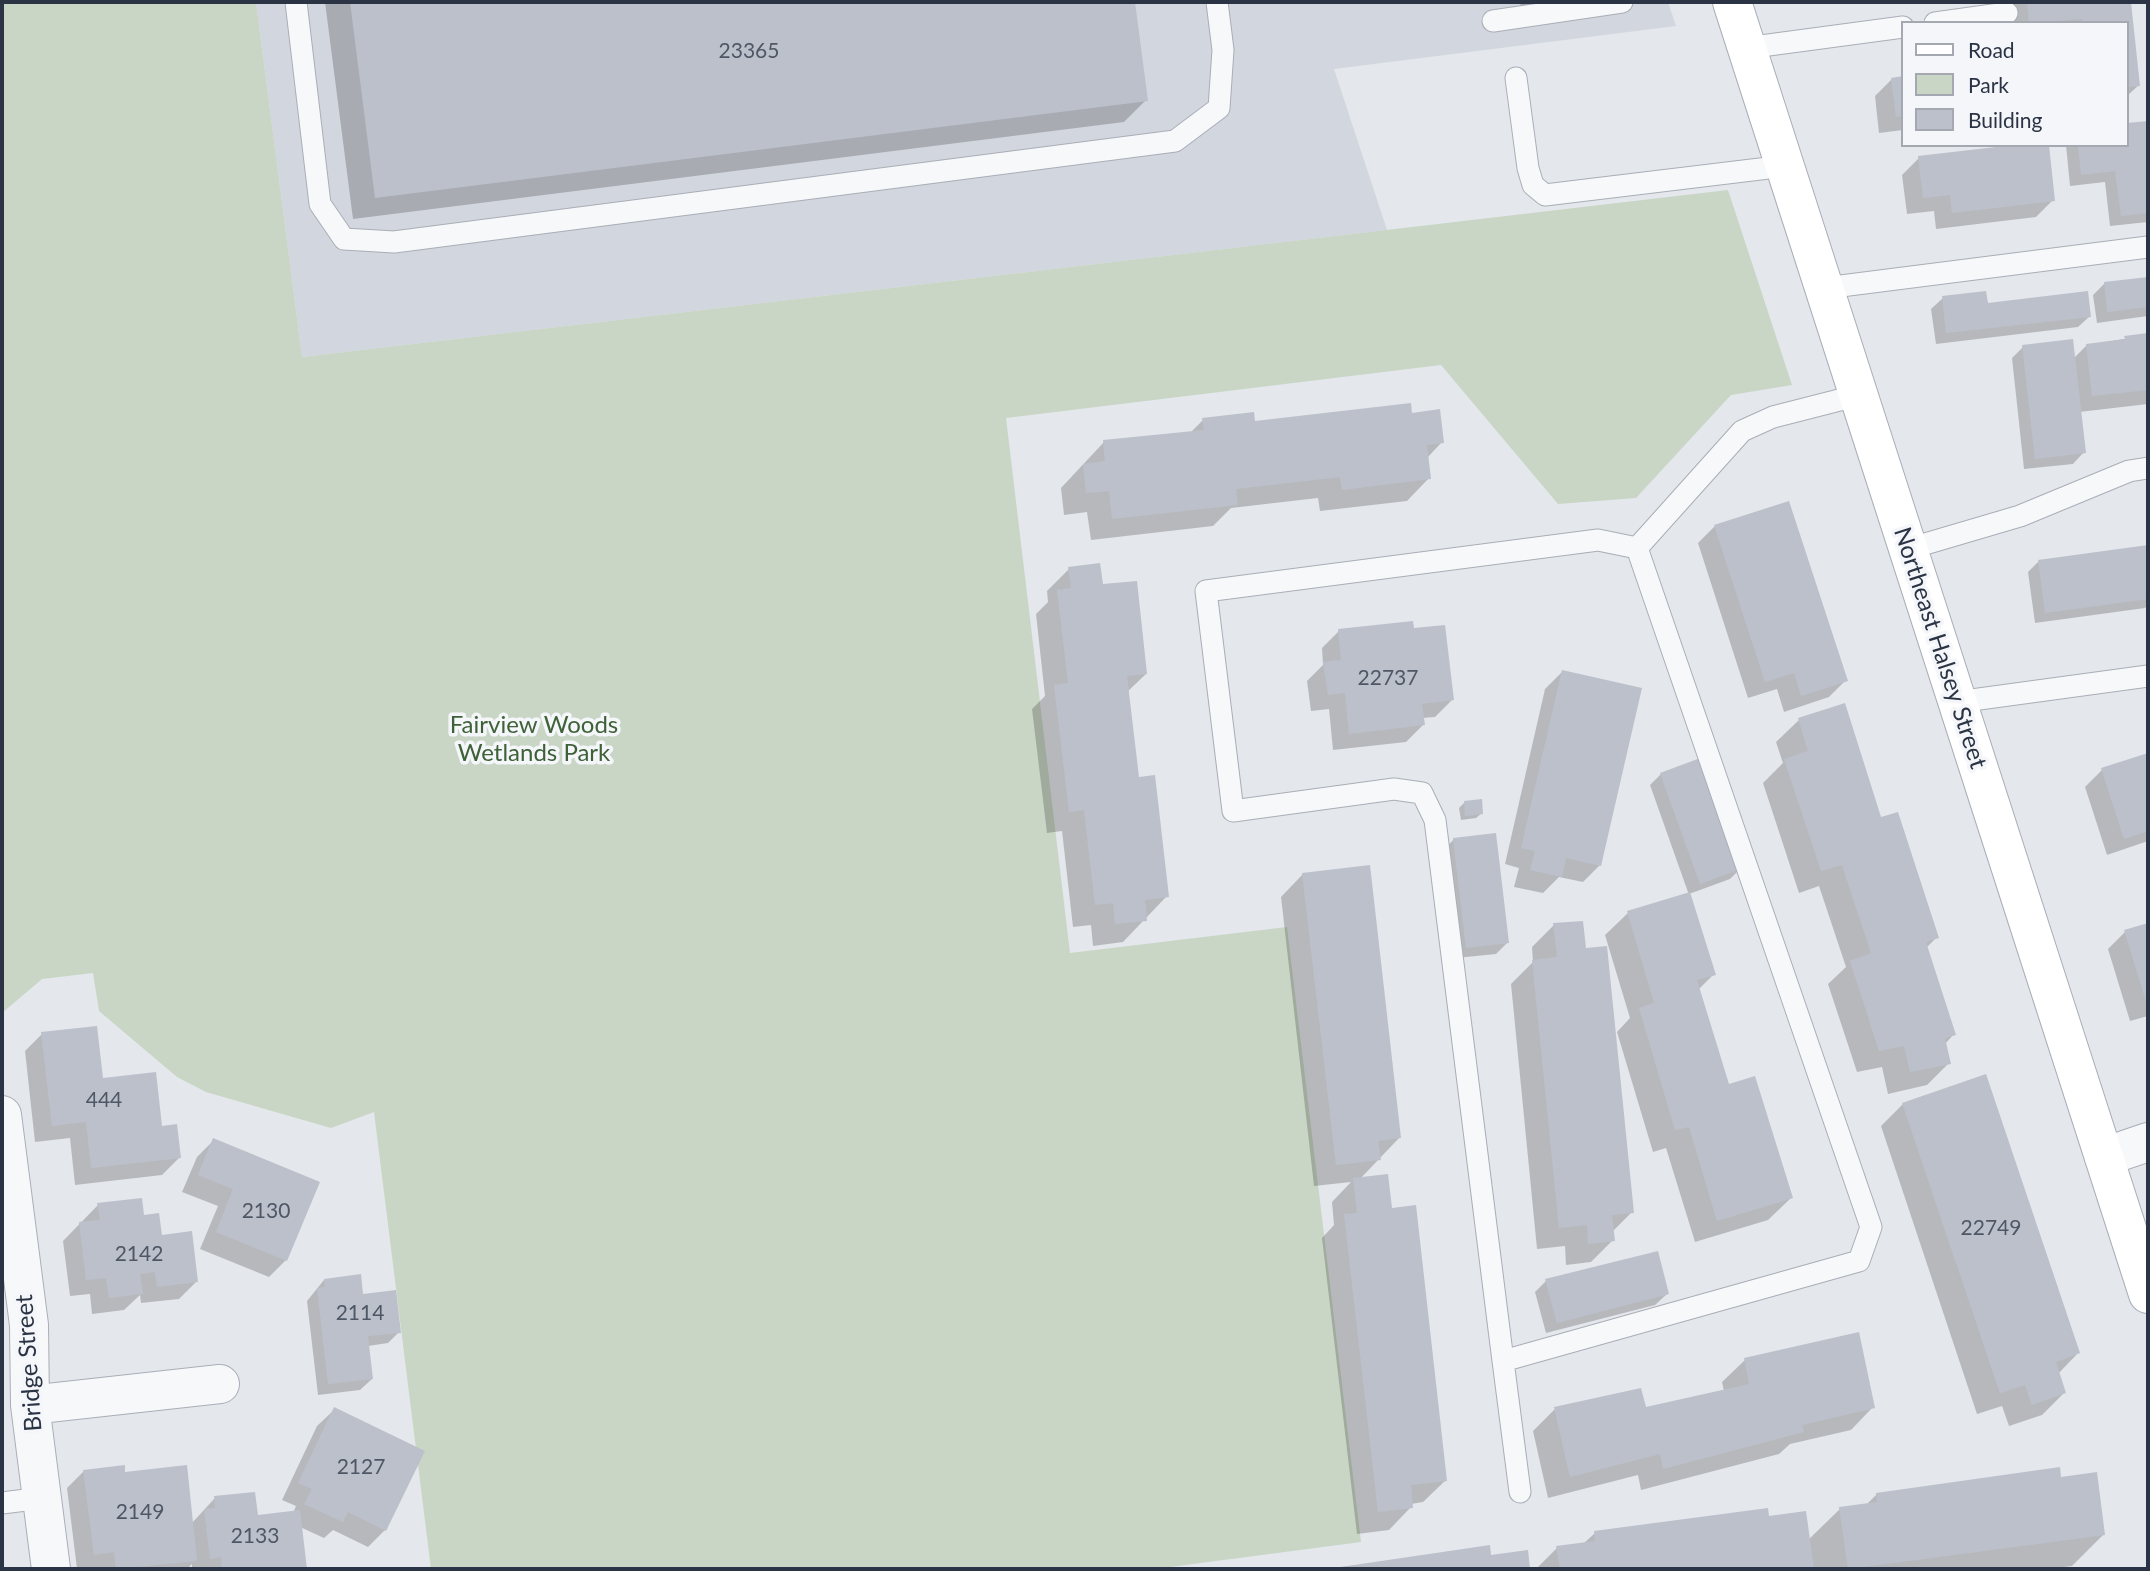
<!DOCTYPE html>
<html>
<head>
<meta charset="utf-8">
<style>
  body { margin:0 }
  #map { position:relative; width:2150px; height:1571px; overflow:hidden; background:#e4e7ec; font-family:Lato,sans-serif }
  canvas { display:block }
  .frame { position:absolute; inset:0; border:4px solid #2b3445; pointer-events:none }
  .legend { position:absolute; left:1901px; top:21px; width:228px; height:126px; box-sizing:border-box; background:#f4f6f9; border:2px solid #a4a8b1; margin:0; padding:9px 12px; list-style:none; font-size:21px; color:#2b3445 }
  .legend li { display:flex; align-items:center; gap:14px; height:35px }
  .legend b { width:35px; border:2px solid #a4a8b1 }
</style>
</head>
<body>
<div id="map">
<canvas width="2150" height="1571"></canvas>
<div class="frame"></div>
<ul class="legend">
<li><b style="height:9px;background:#fff"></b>Road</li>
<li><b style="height:19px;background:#c9d6c5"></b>Park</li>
<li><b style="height:19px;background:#bbc0ca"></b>Building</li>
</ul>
</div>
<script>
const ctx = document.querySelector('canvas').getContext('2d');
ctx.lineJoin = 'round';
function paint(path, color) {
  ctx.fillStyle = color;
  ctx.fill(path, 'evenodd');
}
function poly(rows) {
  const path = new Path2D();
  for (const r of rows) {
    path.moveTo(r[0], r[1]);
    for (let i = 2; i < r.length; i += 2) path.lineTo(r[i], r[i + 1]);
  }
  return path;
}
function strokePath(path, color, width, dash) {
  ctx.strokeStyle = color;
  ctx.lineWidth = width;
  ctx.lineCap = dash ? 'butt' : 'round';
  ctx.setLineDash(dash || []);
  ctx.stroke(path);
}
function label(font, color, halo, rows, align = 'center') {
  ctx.font = font + ' Lato,sans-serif';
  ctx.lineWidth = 7;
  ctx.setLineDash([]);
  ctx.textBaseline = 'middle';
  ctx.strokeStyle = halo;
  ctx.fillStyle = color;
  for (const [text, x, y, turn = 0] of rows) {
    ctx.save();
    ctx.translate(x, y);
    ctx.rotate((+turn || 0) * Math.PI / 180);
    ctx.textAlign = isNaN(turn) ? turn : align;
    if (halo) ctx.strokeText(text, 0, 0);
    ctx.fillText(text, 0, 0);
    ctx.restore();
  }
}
paint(poly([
  [256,2,1668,2,1676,26,1334,69,1387,230,302,357]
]), '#d2d6de');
paint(poly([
  [2,2,256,2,302,357,1728,190,1792,385,1731,395,1636,498,1558,504,1441,365,1006,418,1070,953,1287,927,1361,1542,1155,1569,431,1569,374,1112,331,1128,206,1092,177,1077,99,1011,93,973,42,979,2,1013]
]), '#c9d6c5');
paint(poly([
  [325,2,1134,2,1146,100,1124,122,353,219],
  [1520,2,1571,2,1521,7],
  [2009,2,2129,2,2139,85,2127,96,2127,23,2011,23],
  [1903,78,1903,130,1879,133,1875,96,1892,79],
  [2148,123,2148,222,2110,226,2105,182,2070,186,2066,145,2127,145,2127,125],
  [1919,158,2053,200,2036,217,1936,229,1934,211,1907,214,1902,175],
  [2148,278,2148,316,2097,323,2093,295,2104,284],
  [1943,298,1986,305,2090,316,2078,327,1936,344,1931,309],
  [2148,335,2148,404,2079,412,2084,452,2073,464,2024,469,2012,358,2023,347,2073,359,2087,345],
  [1410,415,1442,442,1427,458,1429,478,1407,501,1320,511,1318,498,1231,508,1213,526,1091,540,1087,512,1064,515,1061,488,1104,442,1190,433,1203,420,1254,423],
  [1715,526,1846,680,1829,697,1784,712,1777,689,1748,698,1698,543],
  [2148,546,2148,604,2145,608,2035,623,2028,572,2039,561],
  [1069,569,1101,586,1146,674,1127,692,1138,779,1167,896,1123,942,1093,946,1091,925,1073,927,1062,831,1047,833,1032,709,1045,696,1036,614,1048,602,1047,591],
  [1412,630,1452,700,1435,717,1422,718,1423,725,1406,742,1333,750,1329,709,1311,711,1307,681,1323,665,1322,648,1339,631],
  [1562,672,1600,865,1583,882,1559,877,1543,893,1514,887,1519,868,1505,864,1545,689],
  [1799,720,1880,819,1937,937,1926,948,1954,1034,1945,1044,1949,1063,1927,1085,1888,1094,1882,1067,1857,1072,1828,984,1846,967,1819,886,1799,893,1763,783,1783,763,1776,742],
  [2148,755,2148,841,2107,855,2085,787,2102,770],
  [1661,774,1741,868,1730,879,1689,894,1714,974,1698,990,1728,1086,1791,1198,1768,1220,1695,1242,1666,1148,1653,1152,1617,1032,1630,1018,1605,935,1628,913,1689,895,1650,785],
  [1464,803,1482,813,1476,818,1461,820,1459,808],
  [1454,839,1507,943,1496,954,1456,958,1443,851],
  [1303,874,1400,1137,1360,1179,1391,1210,1446,1480,1423,1502,1411,1504,1411,1507,1389,1530,1357,1534,1322,1238,1334,1225,1332,1202,1351,1182,1314,1186,1281,897],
  [1554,925,1632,1212,1612,1232,1613,1240,1591,1262,1566,1265,1565,1246,1537,1249,1511,984,1533,962,1532,947],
  [2148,925,2148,1016,2130,1021,2108,949,2125,932],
  [42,1034,160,1128,179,1158,162,1175,75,1185,70,1138,35,1142,25,1051],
  [1903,1104,2078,1353,2058,1374,2064,1393,2042,1415,2009,1426,2002,1406,1977,1414,1881,1126],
  [214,1140,286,1260,269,1277,200,1249,218,1206,182,1192,197,1157],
  [98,1205,142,1217,196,1282,179,1299,141,1303,140,1295,124,1310,92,1314,90,1294,70,1296,63,1241],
  [324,1280,361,1296,399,1332,388,1343,368,1346,372,1379,360,1390,318,1395,307,1301],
  [1546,1281,1667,1294,1655,1305,1546,1333,1535,1292],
  [1745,1360,1873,1407,1851,1430,1790,1444,1779,1454,1641,1490,1638,1475,1548,1498,1533,1431,1555,1409,1644,1409,1724,1391,1722,1382],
  [334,1410,385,1530,368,1547,333,1530,324,1538,300,1527,305,1569,192,1569,192,1564,187,1569,77,1569,67,1488,84,1471,124,1474,191,1524,215,1498,256,1517,293,1513,296,1506,282,1500,317,1426],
  [2059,1479,2103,1535,2072,1566,2049,1569,1536,1569,1557,1548,1583,1544,1595,1533,1768,1518,1808,1540,1840,1509,1866,1505,1877,1494],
  [1489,1547,1490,1557,1526,1552,1529,1569,1328,1569]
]), '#0003');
paint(poly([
  [350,2,1135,2,1148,101,375,198],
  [2027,2,2131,2,2140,86,2127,87,2127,23,2082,23,2082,19,2029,23],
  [1903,76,1903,116,1896,117,1891,78],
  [2148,121,2148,213,2121,216,2115,171,2081,175,2078,145,2127,145,2127,123],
  [2013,145,2049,145,2055,201,1952,213,1950,195,1923,198,1918,156],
  [2148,277,2148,307,2107,312,2104,282],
  [1986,291,1988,303,2088,291,2091,317,1946,333,1942,296],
  [2148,333,2148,390,2092,396,2086,344,2125,339,2124,336],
  [2073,339,2086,453,2035,459,2022,345],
  [1411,403,1412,413,1440,409,1444,443,1427,445,1431,479,1342,490,1340,477,1236,489,1238,505,1112,519,1109,491,1086,493,1083,464,1105,461,1103,440,1204,430,1202,418,1254,412,1255,421],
  [1789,501,1848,681,1801,696,1794,673,1765,682,1714,525],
  [2148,545,2148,599,2045,613,2038,560],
  [1100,563,1103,584,1137,581,1147,674,1127,676,1139,777,1155,775,1169,897,1145,900,1147,921,1115,924,1113,903,1095,905,1084,810,1069,812,1054,685,1068,683,1057,590,1071,588,1068,567],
  [1413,621,1414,628,1445,625,1454,700,1422,704,1425,725,1349,734,1345,693,1328,695,1323,662,1341,660,1338,629],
  [1562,670,1642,688,1601,866,1566,858,1562,877,1530,870,1535,851,1521,848],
  [1845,703,1881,817,1898,812,1939,938,1926,942,1956,1035,1945,1038,1951,1064,1910,1072,1904,1046,1879,1051,1850,961,1871,953,1842,865,1821,871,1784,759,1808,751,1798,718],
  [2148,753,2148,831,2124,839,2101,768],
  [1703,757,1743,868,1700,884,1660,773],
  [1482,799,1483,814,1465,816,1464,801],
  [1496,833,1509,943,1466,948,1453,838],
  [1370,865,1401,1138,1378,1141,1381,1160,1336,1165,1302,873],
  [1690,892,1716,975,1697,980,1729,1084,1755,1076,1793,1198,1717,1221,1689,1127,1675,1130,1639,1008,1654,1003,1627,911],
  [1583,921,1586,948,1607,946,1634,1213,1612,1215,1615,1241,1588,1244,1587,1225,1559,1228,1532,960,1557,957,1553,923],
  [2148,923,2148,1008,2124,930],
  [97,1026,103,1078,156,1072,162,1126,177,1124,181,1158,91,1168,86,1122,52,1126,41,1032],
  [1986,1074,2080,1353,2056,1362,2066,1393,2032,1405,2025,1385,2000,1393,1902,1103],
  [213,1138,320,1182,287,1261,216,1232,233,1189,198,1175],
  [1388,1174,1392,1208,1416,1205,1447,1481,1411,1485,1413,1508,1378,1512,1344,1214,1357,1213,1353,1178],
  [142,1198,144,1215,159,1213,162,1235,192,1231,198,1282,157,1287,155,1272,140,1274,143,1294,109,1298,106,1278,86,1280,79,1222,100,1220,97,1203],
  [1658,1251,1669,1294,1557,1323,1545,1279],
  [361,1274,363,1294,396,1290,401,1333,368,1336,373,1379,328,1384,317,1288,325,1287,324,1279],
  [1859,1332,1875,1408,1802,1425,1804,1432,1663,1469,1660,1454,1570,1477,1554,1407,1641,1388,1646,1407,1749,1384,1744,1358],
  [334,1407,425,1451,386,1531,348,1512,343,1522,304,1504,312,1489,298,1483],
  [125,1465,125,1472,187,1465,197,1561,116,1569,114,1552,94,1555,83,1470],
  [2060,1467,2061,1477,2097,1472,2105,1535,1848,1569,1839,1507,1877,1502,1876,1493],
  [255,1492,258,1515,300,1510,307,1569,222,1569,221,1557,210,1559,204,1509,215,1508,214,1496],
  [1768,1508,1769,1516,1806,1511,1814,1569,1560,1569,1556,1546,1595,1541,1594,1531],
  [1490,1545,1491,1555,1528,1550,1530,1569,1327,1569]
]), '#bbc0ca');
const service = poly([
  [296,2,320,204,344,239,394,242,1175,141,1219,108,1223,50,1217,2],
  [1493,21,1622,2],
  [1935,23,2007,13],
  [1746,48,1903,27],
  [1516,78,1528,168,1533,185,1545,195,1785,166],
  [1825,288,2148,247],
  [1637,548,1598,540,1206,591,1233,811,1394,789,1422,793,1435,820,1503,1361,1859,1261,1871,1227,1637,548,1742,431,1773,417,1859,395],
  [1908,549,2020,516,2129,471,2148,468],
  [1957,702,2148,676],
  [1503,1361,1520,1492],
  [2,1503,42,1498]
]);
const minor = poly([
  [2,1115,29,1325,30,1405,51,1569],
  [2104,1157,2148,1142],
  [30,1405,220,1384]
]);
const secondary = poly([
  [1732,2,2148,1294]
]);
strokePath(service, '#a9aeb7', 23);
strokePath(minor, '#a9aeb7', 40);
strokePath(secondary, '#a9aeb7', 40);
strokePath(service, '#f7f8fa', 21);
strokePath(minor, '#f7f8fa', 38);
strokePath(secondary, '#fff', 38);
label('21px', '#4f5766', null, [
  ["23365",749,51],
  ["22737",1388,678],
  ["444",104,1100],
  ["2130",266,1211],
  ["22749",1991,1228],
  ["2142",139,1254],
  ["2114",360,1313],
  ["2127",361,1467],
  ["2149",140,1512],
  ["2133",255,1536]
]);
label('24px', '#2b3445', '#f4f6f9', [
  ["Northeast Halsey Street",1940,648,72],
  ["Bridge Street",29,1363,-94]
]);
label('24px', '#3f6138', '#f4f6f9', [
  ["Fairview Woods",534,725],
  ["Wetlands Park",534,753]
]);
</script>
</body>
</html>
